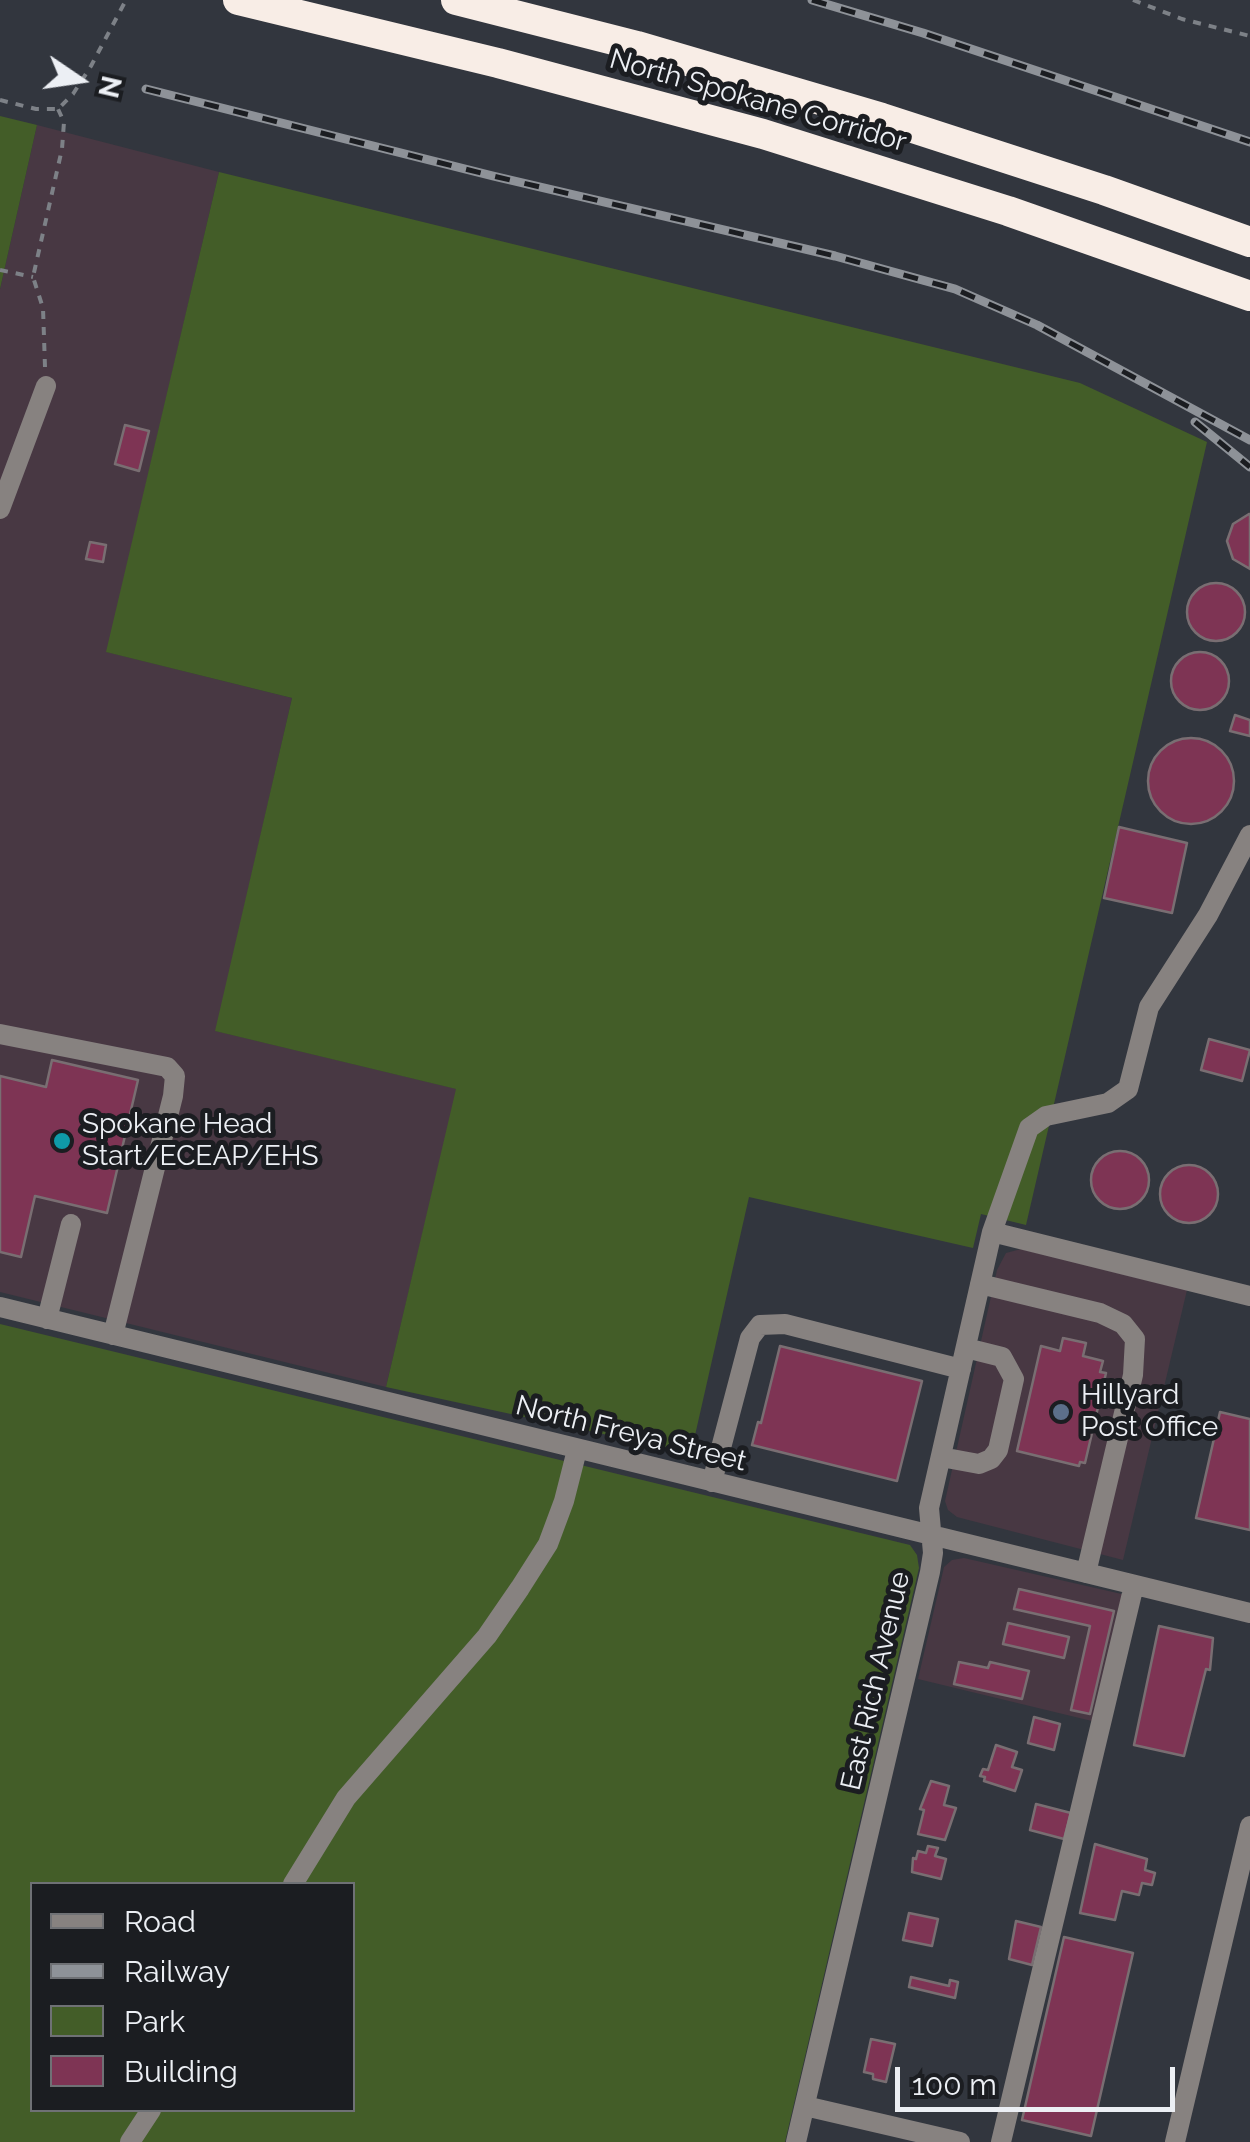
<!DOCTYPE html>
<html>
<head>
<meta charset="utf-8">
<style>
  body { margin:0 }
  #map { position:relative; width:1250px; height:2142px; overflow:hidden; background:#32363e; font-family:Raleway,sans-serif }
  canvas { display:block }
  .legend { position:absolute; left:30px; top:1882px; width:325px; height:230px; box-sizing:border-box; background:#1b1d21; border:2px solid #6f7175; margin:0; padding:12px 18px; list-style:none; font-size:30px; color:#eceff4 }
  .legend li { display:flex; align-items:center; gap:20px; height:50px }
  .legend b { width:50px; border:2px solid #6f7175 }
  .north { position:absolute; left:30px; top:30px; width:100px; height:100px; -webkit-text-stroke:8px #1b1d21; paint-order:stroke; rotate:103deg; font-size:28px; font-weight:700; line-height:40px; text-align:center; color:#eceff4 }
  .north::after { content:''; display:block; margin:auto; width:35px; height:45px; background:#eceff4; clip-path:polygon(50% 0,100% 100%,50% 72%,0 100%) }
  .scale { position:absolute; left:895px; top:2067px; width:280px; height:45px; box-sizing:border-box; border:5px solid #eceff4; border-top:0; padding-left:12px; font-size:30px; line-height:35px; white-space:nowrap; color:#eceff4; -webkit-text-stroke:8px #1b1d21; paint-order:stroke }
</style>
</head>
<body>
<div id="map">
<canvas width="1250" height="2142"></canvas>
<ul class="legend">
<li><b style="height:12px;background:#878280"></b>Road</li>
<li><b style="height:12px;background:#8e9298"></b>Railway</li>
<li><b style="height:28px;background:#435d28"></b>Park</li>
<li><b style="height:28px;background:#7e3454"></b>Building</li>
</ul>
<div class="north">N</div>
<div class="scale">100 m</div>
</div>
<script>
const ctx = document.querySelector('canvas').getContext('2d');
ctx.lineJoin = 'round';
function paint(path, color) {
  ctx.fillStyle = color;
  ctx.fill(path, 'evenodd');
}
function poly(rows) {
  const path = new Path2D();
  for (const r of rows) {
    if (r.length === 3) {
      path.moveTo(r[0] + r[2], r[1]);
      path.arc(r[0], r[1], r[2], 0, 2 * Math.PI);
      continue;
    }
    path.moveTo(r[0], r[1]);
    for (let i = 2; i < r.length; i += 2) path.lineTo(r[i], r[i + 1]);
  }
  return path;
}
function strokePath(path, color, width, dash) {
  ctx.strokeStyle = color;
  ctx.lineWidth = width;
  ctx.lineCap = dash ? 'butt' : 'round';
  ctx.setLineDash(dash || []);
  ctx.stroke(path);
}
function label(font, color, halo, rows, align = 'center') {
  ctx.font = font + ' Raleway,sans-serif';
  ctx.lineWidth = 10;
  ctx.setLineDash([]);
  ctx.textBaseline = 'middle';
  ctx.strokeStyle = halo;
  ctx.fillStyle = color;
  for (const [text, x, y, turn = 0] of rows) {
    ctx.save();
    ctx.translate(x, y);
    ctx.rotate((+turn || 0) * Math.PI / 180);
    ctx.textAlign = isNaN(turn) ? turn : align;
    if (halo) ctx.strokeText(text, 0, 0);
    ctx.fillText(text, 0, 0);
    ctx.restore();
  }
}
paint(poly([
  [37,125,219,172,107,652,292,698,216,1031,457,1089,386,1387,0,1292,0,289],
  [1021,1249,1187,1290,1123,1560,957,1517,948,1510,945,1501,997,1270,1006,1253],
  [964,1558,1126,1595,1096,1722,918,1679,944,1567,952,1560]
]), '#483843');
paint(poly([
  [0,116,37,125,0,289],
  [219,172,1080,383,1207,442,1026,1225,981,1214,973,1248,749,1197,691,1453,386,1387,456,1089,215,1031,292,698,106,652],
  [0,1324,910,1545,917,1555,919,1568,785,2142,0,2142],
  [32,1884,352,1884,352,2110,32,2110]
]), '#435d28');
const building = poly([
  [125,425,149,431,139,471,115,464,125,425],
  [1249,514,1250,514,1250,569,1233,559,1227,541,1233,524,1249,514],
  [90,542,106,545,103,562,86,559,90,542],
  [1216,612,29],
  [1200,681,29],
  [1235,715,1250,720,1250,736,1230,731,1235,715],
  [1191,781,43],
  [1119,827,1187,843,1172,913,1104,898,1119,827],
  [1209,1039,1250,1050,1242,1081,1201,1070,1209,1039],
  [52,1060,138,1080,107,1213,35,1196,21,1257,0,1252,0,1076,46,1087,52,1060],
  [1120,1180,29],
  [1189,1194,29],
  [1063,1338,1086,1343,1083,1356,1103,1361,1100,1372,1106,1373,1085,1463,1080,1462,1079,1466,1017,1451,1041,1346,1060,1351,1063,1338],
  [780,1346,922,1381,897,1481,752,1445,758,1422,761,1423,780,1346],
  [1220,1412,1250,1419,1250,1530,1196,1518,1220,1412],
  [1019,1589,1114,1611,1090,1714,1071,1710,1090,1626,1014,1609,1019,1589],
  [1008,1623,1069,1637,1064,1658,1003,1644,1008,1623],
  [1159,1626,1213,1638,1210,1670,1206,1669,1184,1756,1134,1745,1159,1626],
  [959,1662,988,1668,990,1662,1029,1671,1022,1699,954,1684,959,1662],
  [1034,1717,1060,1724,1054,1750,1028,1743,1034,1717],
  [996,1745,1017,1752,1012,1767,1022,1770,1015,1791,984,1781,985,1777,980,1776,983,1769,988,1770,996,1745],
  [931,1781,949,1786,944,1805,956,1808,945,1840,918,1834,924,1810,920,1809,931,1781],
  [1036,1804,1071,1813,1064,1839,1030,1830,1036,1804],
  [1095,1844,1147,1859,1145,1870,1155,1873,1152,1885,1142,1883,1139,1895,1122,1891,1115,1920,1080,1913,1095,1844],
  [928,1846,938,1848,935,1856,946,1859,941,1879,912,1872,913,1858,916,1859,918,1851,926,1853,928,1846],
  [909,1913,938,1919,932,1946,903,1940,909,1913],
  [1016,1921,1041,1927,1032,1965,1009,1959,1016,1921],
  [1064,1937,1133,1953,1091,2136,1022,2120,1064,1937],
  [911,1977,949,1986,950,1980,958,1982,955,1998,909,1987,911,1977],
  [871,2039,895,2044,886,2082,873,2079,873,2074,864,2072,871,2039]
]);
paint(building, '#7e3454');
strokePath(building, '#796e72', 2.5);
strokePath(poly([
  [1133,0,1182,19,1250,36],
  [0,100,36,109,58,109,73,94,91,66,126,0],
  [0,270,33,277],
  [45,367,43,308,33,277,62,149,64,122,58,109]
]), '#7d8187', 4, [8, 8]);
strokePath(poly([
  [0,509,46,386],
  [0,1034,167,1067,175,1076,173,1096,113,1335],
  [992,1232,1250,1296],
  [980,1284,1100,1313,1123,1324,1135,1339,1133,1375,1086,1573],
  [0,1307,1250,1613],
  [47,1319,71,1224],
  [941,1457,979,1464,991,1459,998,1450,1014,1379,1002,1357,966,1348],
  [712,1482,750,1338,760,1325,785,1324,961,1369],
  [293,1884,346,1798,487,1636,520,1588,548,1544,564,1501,577,1450],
  [805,2106,960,2142],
  [130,2142,151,2110],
  [796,2142,930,1572,933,1553,929,1508,992,1232,1029,1128,1046,1116,1108,1103,1128,1089,1149,1007,1208,915,1250,835],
  [1001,2142,1134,1585],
  [1175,2142,1250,1826]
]), '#878280', 20);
strokePath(poly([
  [238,0,498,63,763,134,1008,211,1250,296],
  [456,0,637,46,882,118,1104,190,1250,242]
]), '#f8ede6', 30);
const rail = poly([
  [812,0,923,33,1250,142],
  [146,89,493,176,835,256,955,289,1037,325,1250,440],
  [1195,422,1250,467]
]);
strokePath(rail, '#8e9298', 9);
strokePath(rail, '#1b1d21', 5, [15]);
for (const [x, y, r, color] of [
  [62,1141,10,"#0f9aa8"],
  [1061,1412,10,"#5c6f8a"]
]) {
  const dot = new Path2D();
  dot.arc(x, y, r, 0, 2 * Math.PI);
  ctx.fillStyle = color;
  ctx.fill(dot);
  strokePath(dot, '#1b1d21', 4);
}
label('28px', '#eceff4', '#1b1d21', [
  ["North Spokane Corridor",758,101,16],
  ["North Freya Street",631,1434,14],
  ["East Rich Avenue",876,1681,-77]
]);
label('28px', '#eceff4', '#1b1d21', [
  ["Spokane Head",82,1125],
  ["Start/ECEAP/EHS",82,1157],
  ["Hillyard",1081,1396],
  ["Post Office",1081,1428]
], 'left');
</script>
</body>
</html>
